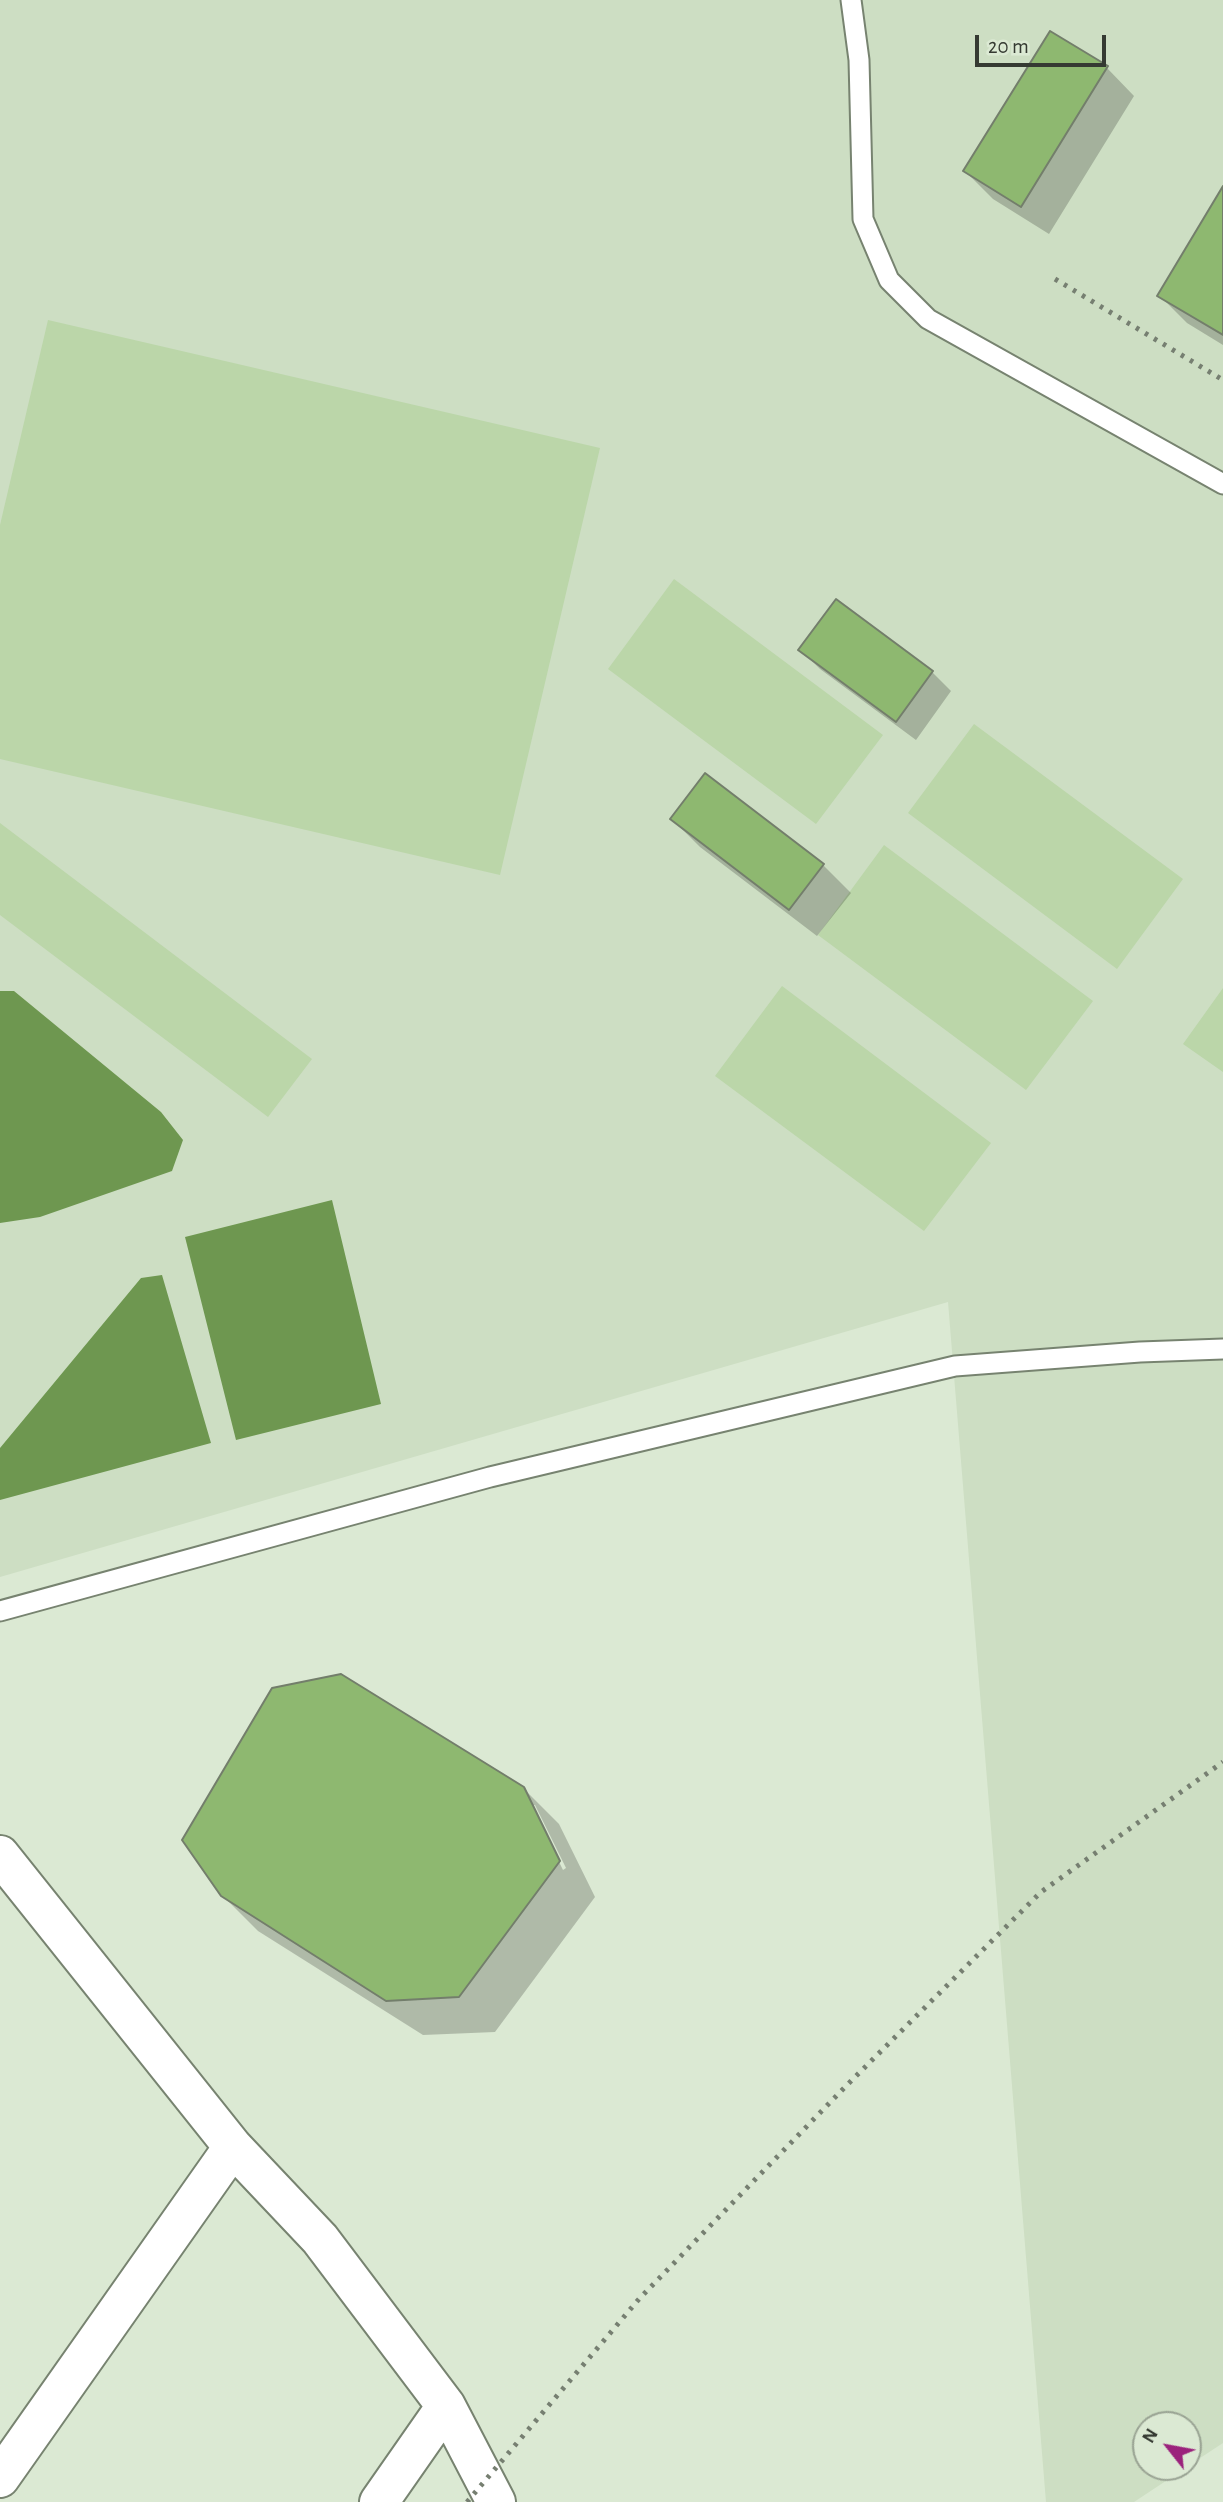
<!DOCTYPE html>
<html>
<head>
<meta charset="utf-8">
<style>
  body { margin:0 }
  #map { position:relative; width:1223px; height:2502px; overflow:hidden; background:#dbe9d3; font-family:"Alegreya Sans",sans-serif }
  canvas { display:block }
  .north { position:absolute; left:1132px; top:2411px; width:70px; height:70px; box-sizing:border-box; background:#dbe9d3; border:2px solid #99a393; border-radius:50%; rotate:301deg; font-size:19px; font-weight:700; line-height:28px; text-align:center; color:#353a32 }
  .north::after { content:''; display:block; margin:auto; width:24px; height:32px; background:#9b227c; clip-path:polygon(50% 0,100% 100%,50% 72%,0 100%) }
  .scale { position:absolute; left:975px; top:35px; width:131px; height:32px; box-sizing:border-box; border:4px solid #353a32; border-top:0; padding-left:9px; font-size:21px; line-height:24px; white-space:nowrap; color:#353a32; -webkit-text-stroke:5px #dbe9d3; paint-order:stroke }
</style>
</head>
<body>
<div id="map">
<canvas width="1223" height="2502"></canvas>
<div class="north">N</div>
<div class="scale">20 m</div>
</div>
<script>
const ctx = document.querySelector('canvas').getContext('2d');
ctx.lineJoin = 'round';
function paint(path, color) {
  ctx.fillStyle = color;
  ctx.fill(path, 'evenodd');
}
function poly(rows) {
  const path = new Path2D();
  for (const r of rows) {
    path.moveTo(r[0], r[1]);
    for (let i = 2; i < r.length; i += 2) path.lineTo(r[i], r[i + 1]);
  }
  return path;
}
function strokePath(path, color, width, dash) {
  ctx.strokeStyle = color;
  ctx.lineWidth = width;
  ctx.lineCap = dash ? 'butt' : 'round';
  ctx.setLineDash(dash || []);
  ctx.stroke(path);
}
paint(poly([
  [0,0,1223,0,1223,2443,1188,2466,1188,2425,1146,2425,1146,2467,1187,2467,1134,2502,1046,2502,948,1302,0,1577]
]), '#cddec3');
paint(poly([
  [48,320,600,448,500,875,0,759,0,525],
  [674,579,883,735,816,824,608,669],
  [974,724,1183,879,1117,969,908,813],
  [0,823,312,1059,268,1117,0,915],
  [884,845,1093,1001,1026,1090,818,935],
  [782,986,991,1143,924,1231,715,1076],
  [1223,988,1223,1072,1183,1044]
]), '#bbd6a9');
paint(poly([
  [0,991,14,991,161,1112,183,1140,172,1171,40,1217,0,1223],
  [332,1200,381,1404,236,1440,185,1237],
  [162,1275,211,1443,0,1500,0,1448,141,1278]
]), '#6e9750');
paint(poly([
  [1107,68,1134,96,1049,234,993,199,965,171],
  [1223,189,1223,345,1187,323,1159,295],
  [836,602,932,672,951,691,916,740,820,669,801,650],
  [672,819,823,865,851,893,817,936,700,847],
  [523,1788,559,1824,595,1897,495,2032,423,2035,258,1931,222,1895],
  [531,1805,535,1805,566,1868,563,1870]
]), '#0003');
const building = poly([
  [1050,31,1108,66,1021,207,963,171,1050,31],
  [1223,186,1223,335,1157,296,1223,186],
  [836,599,933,671,896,722,798,650,836,599],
  [705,773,824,864,789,910,670,819,705,773],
  [341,1674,524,1787,560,1861,459,1997,386,2001,221,1896,182,1840,272,1688,341,1674]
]);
paint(building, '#8eb870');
strokePath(building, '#737e6b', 2);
const service = poly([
  [851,0,859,60,863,219,889,280,928,319,1223,484],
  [0,1611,490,1477,955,1366,1140,1352,1223,1349]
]);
const minor = poly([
  [0,1855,233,2147,320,2239,446,2406,496,2502],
  [0,2478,233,2147],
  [379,2502,446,2406]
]);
strokePath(service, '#778370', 23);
strokePath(minor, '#778370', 42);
strokePath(service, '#fff', 19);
strokePath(minor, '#fff', 38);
strokePath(poly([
  [1055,279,1223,380],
  [467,2502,639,2299,847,2085,1041,1892,1223,1762]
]), '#767f71', 5, [3.5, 7]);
</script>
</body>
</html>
